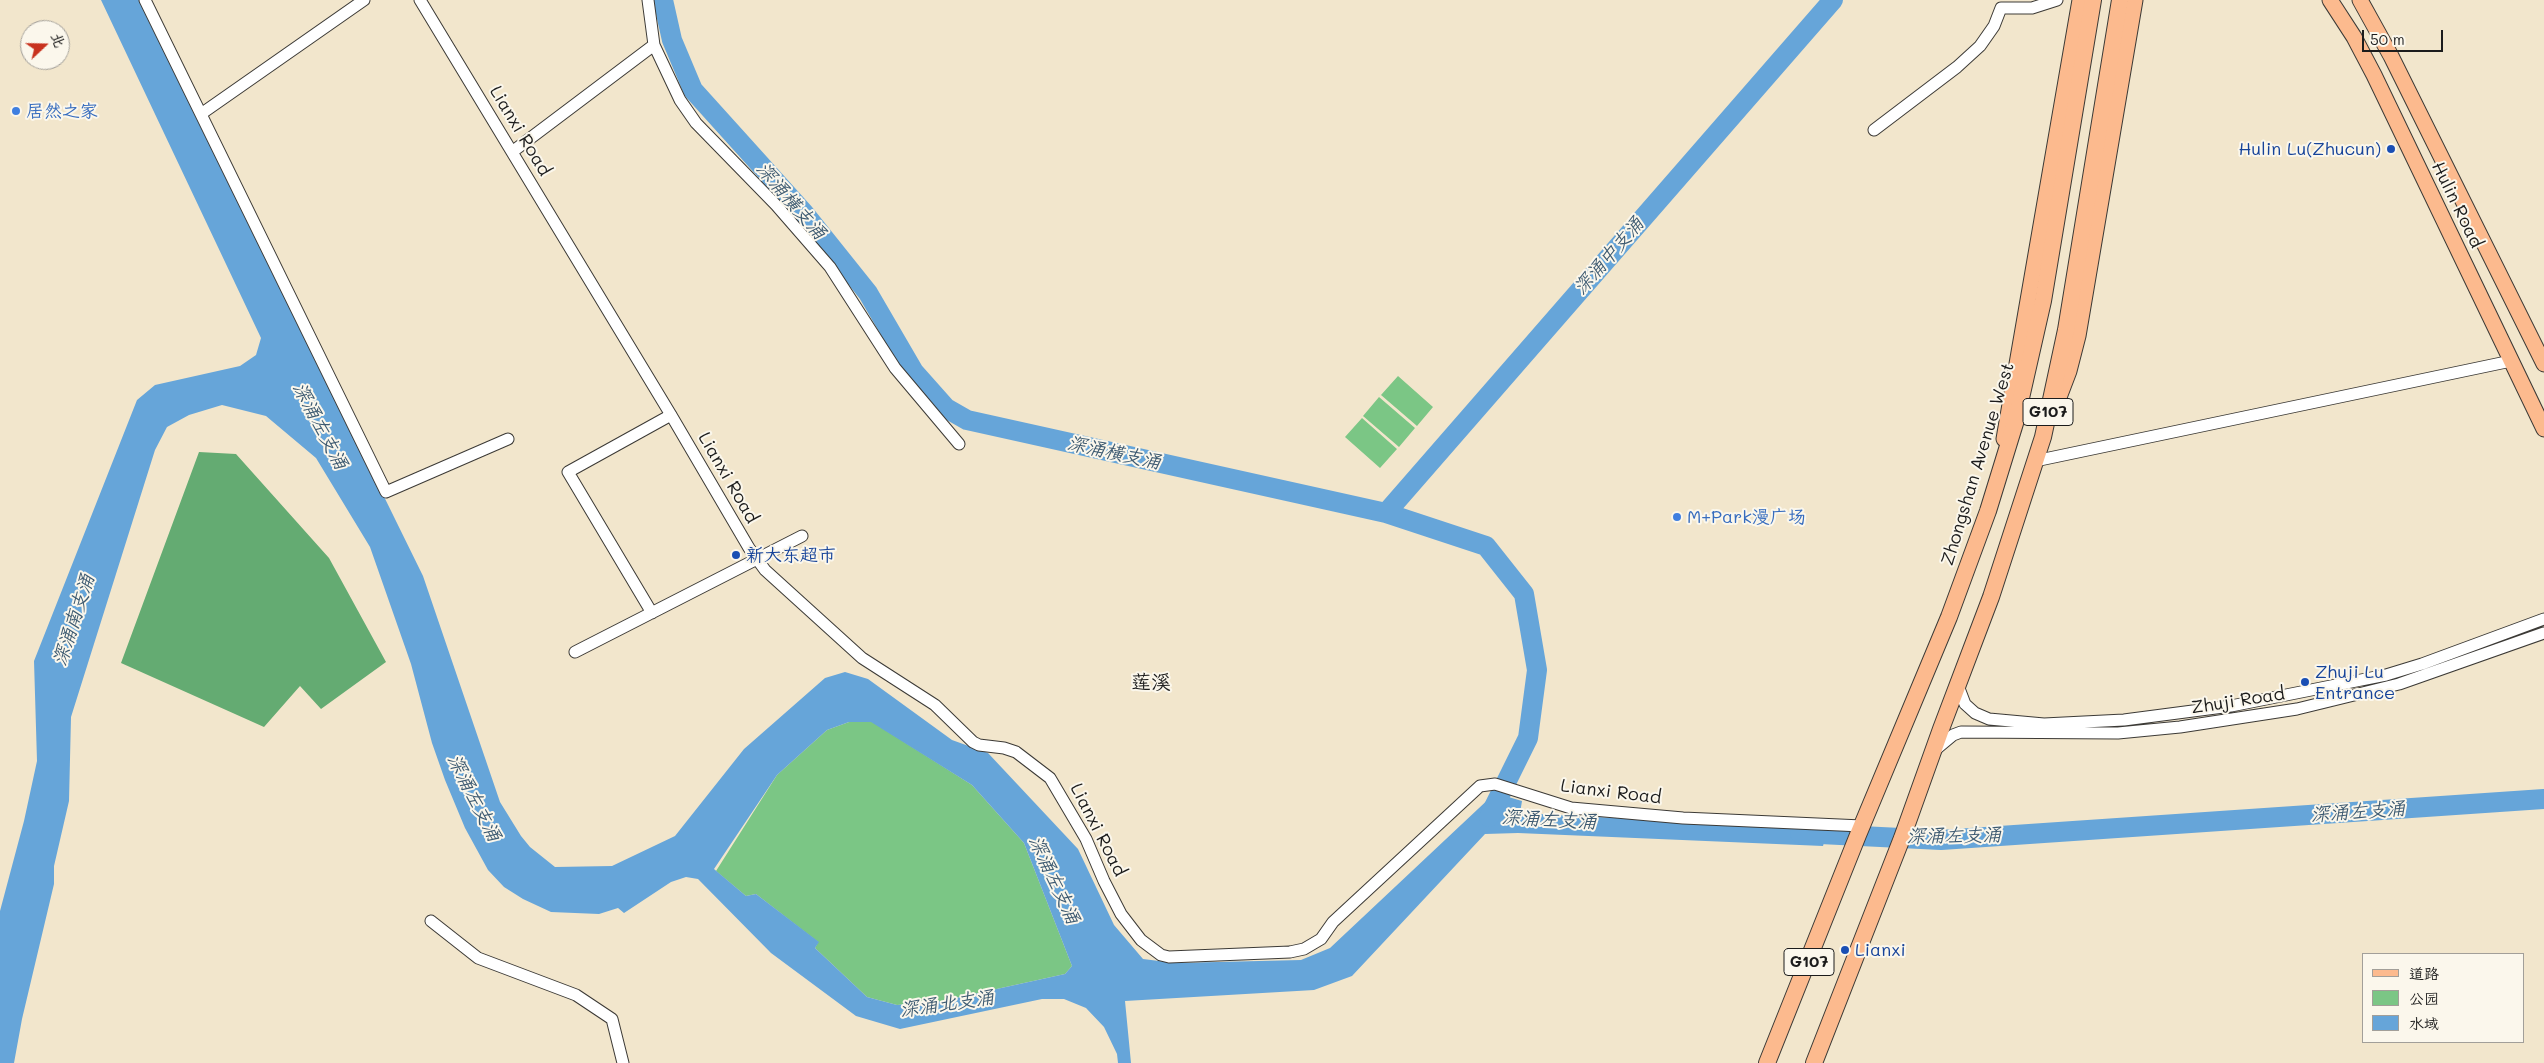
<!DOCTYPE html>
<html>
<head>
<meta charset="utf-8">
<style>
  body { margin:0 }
  #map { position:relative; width:2544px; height:1063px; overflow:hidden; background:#f2e6cc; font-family:Mali,"LXGW WenKai TC",sans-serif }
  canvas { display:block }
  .legend { position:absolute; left:2362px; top:953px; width:162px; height:90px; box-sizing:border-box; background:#fbf7ec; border:1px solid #a29f99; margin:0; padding:6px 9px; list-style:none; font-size:15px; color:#1c1c1c }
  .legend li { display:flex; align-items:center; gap:10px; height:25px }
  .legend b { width:25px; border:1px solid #a29f99 }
  .north { position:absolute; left:20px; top:20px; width:50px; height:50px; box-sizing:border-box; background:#fbf7ec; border:1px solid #a29f99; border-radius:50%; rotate:69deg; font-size:14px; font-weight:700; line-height:20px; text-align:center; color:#1c1c1c }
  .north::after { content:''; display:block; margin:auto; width:18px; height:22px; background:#c8321e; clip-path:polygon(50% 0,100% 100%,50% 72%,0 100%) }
  .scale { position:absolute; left:2362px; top:30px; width:81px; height:22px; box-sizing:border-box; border:2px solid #1c1c1c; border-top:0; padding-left:6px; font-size:15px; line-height:18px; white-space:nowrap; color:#1c1c1c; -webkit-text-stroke:4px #fbf7ec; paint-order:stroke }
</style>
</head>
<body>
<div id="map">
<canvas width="2544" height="1063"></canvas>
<ul class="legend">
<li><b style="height:6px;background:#fcba8e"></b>道路</li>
<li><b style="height:14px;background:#7bc685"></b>公园</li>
<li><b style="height:14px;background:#66a5d9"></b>水域</li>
</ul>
<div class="north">北</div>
<div class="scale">50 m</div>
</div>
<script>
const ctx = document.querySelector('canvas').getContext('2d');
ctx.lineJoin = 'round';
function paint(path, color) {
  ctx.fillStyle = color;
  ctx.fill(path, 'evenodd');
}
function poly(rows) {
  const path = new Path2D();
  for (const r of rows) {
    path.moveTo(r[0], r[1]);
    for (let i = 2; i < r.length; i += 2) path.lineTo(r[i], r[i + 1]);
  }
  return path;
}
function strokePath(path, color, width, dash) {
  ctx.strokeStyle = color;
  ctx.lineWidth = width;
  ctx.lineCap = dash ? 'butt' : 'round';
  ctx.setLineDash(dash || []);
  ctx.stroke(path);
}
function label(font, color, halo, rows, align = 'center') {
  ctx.font = font + ' Mali,"LXGW WenKai TC",sans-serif';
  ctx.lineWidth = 4;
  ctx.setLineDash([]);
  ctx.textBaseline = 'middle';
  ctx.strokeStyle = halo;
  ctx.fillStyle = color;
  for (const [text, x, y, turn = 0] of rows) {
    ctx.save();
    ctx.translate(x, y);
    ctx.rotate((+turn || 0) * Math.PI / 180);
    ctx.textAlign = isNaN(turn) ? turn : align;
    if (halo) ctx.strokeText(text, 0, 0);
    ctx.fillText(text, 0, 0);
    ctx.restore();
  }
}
paint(poly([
  [1398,376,1433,407,1417,426,1381,395],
  [1379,397,1415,428,1399,447,1363,416],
  [1362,418,1397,449,1380,468,1345,437],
  [871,721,972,785,1024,843,1072,966,1065,974,942,1001,897,1005,867,997,815,948,818,942,756,894,746,896,716,871,777,775,827,730,849,722]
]), '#7bc685');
paint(poly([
  [199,452,236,454,329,558,386,662,321,709,300,686,264,727,121,663]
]), '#64ab72');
paint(poly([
  [101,0,140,0,423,576,500,802,521,836,530,847,555,867,612,866,675,836,744,749,825,678,845,672,868,679,952,740,988,753,1078,849,1114,925,1143,959,1175,963,1301,960,1330,948,1495,793,1522,801,1520,813,1828,829,1823,846,1518,833,1485,834,1352,976,1314,990,1125,1001,1131,1063,1118,1063,1117,1054,1104,1027,1086,1008,1064,999,1042,999,900,1029,856,1016,771,953,698,879,686,877,671,882,624,913,618,908,599,914,551,912,523,899,504,887,488,870,465,828,445,780,432,743,411,664,370,547,316,458,266,416,222,405,189,415,167,427,155,450,71,717,69,801,54,866,54,884,22,1019,14,1063,0,1063,0,911,24,821,37,761,34,661,137,400,155,385,240,366,256,355,261,338],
  [849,722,871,722,972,785,1024,843,1072,966,1065,974,942,1001,897,1005,867,997,815,948,819,942,756,894,746,896,714,869,777,775,827,730]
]), '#66a5d9');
strokePath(poly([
  [663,0,672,40,693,90,804,213,868,293,914,372,946,408,967,420,1386,513,1486,546,1524,594,1537,670,1528,738,1489,817],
  [1386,513,1833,0],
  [1800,833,1941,840,2544,799]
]), '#66a5d9', 20);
const minor = poly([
  [145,0,386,492,508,439],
  [420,0,671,415,749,548,765,570,862,658,935,705,973,742,979,745,1004,748,1016,752,1050,778,1086,839,1104,881,1121,914,1141,940,1161,955,1169,957,1290,952,1304,949,1321,939,1333,922,1480,786,1495,784,1571,808,1683,818,1862,826],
  [648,0,654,45,680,100,696,123,776,205,830,267,895,368,959,444],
  [201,114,364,0],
  [1874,130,1957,67,1980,46,1994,26,2001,8,2032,8,2057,0],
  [512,152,654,45],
  [2035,461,2511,361],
  [652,613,568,472,671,415],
  [575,652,802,536],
  [1957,683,1965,704,1975,713,1989,719,2044,724,2124,720,2231,706,2386,675,2422,664,2544,619],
  [1935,750,1953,735,1961,732,2118,733,2180,727,2297,709,2399,684,2544,633],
  [431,921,478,958,576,995,612,1019,623,1063]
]);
const major = poly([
  [2330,0,2354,37,2374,75,2544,429],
  [2360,0,2391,56,2544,364],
  [2053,413,2069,371,2078,336,2135,0],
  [2004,439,2080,0]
]);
const highway = poly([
  [1767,1063,1858,835,1949,617,1988,511,2016,420,2043,301,2093,0],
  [1814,1063,1902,838,1941,729,1991,597,2043,437,2066,330,2120,0]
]);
strokePath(minor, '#3c3a36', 13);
strokePath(major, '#3c3a36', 17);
strokePath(highway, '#3c3a36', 18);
strokePath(minor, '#fff', 11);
strokePath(major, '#fcba8e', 15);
strokePath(highway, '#fcba8e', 16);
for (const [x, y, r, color] of [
  [16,111,5,"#3f7fe0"],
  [2391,149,5,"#1a4fb4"],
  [1677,517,5,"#3f7fe0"],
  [736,555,5,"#1a4fb4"],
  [2305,682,5,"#1a4fb4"],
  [1845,950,5,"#1a4fb4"]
]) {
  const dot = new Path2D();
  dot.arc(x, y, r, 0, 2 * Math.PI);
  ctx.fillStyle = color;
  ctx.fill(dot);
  strokePath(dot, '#fbf7ec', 2);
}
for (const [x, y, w] of [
  [2048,412,50],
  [1809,962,50]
]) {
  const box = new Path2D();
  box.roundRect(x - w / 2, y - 13.5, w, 27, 4);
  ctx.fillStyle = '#fbf7ec';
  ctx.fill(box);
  strokePath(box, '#1c1c1c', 1);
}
label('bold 16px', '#1c1c1c', null, [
  ["G107",2048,412],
  ["G107",1809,962]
]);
label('18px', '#366cbe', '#fbf7ec', [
  ["居然之家",26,111],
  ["M+Park漫广场",1687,517]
], 'left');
label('18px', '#1c1c1c', '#fbf7ec', [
  ["Lianxi Road",520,131,59],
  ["Hulin Road",2457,205,64],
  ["Zhongshan Avenue West",1978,464,-73],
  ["Lianxi Road",728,478,60],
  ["Zhuji Road",2238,701,-9],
  ["Lianxi Road",1611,792,7],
  ["Lianxi Road",1098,830,63]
]);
label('18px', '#164399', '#fbf7ec', [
  ["Hulin Lu(Zhucun)",2381,149,"right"],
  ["新大东超市",746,555],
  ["Zhuji Lu",2315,672],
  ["Entrance",2315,693],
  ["Lianxi",1855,950]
], 'left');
label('italic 19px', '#3d5a71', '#fbf7ec', [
  ["深涌横支涌",791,201,49],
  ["深涌中支涌",1609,256,-49],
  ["深涌左支涌",320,426,62],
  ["深涌横支涌",1114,453,12],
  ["深涌南支涌",74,620,-72],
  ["深涌左支涌",474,798,63],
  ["深涌左支涌",2358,812,-4],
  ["深涌左支涌",1549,820,3],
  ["深涌左支涌",1954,836,-1],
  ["深涌左支涌",1054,880,65],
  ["深涌北支涌",947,1004,-8]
]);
label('20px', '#1c1c1c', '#fbf7ec', [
  ["莲溪",1151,683]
]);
</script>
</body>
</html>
